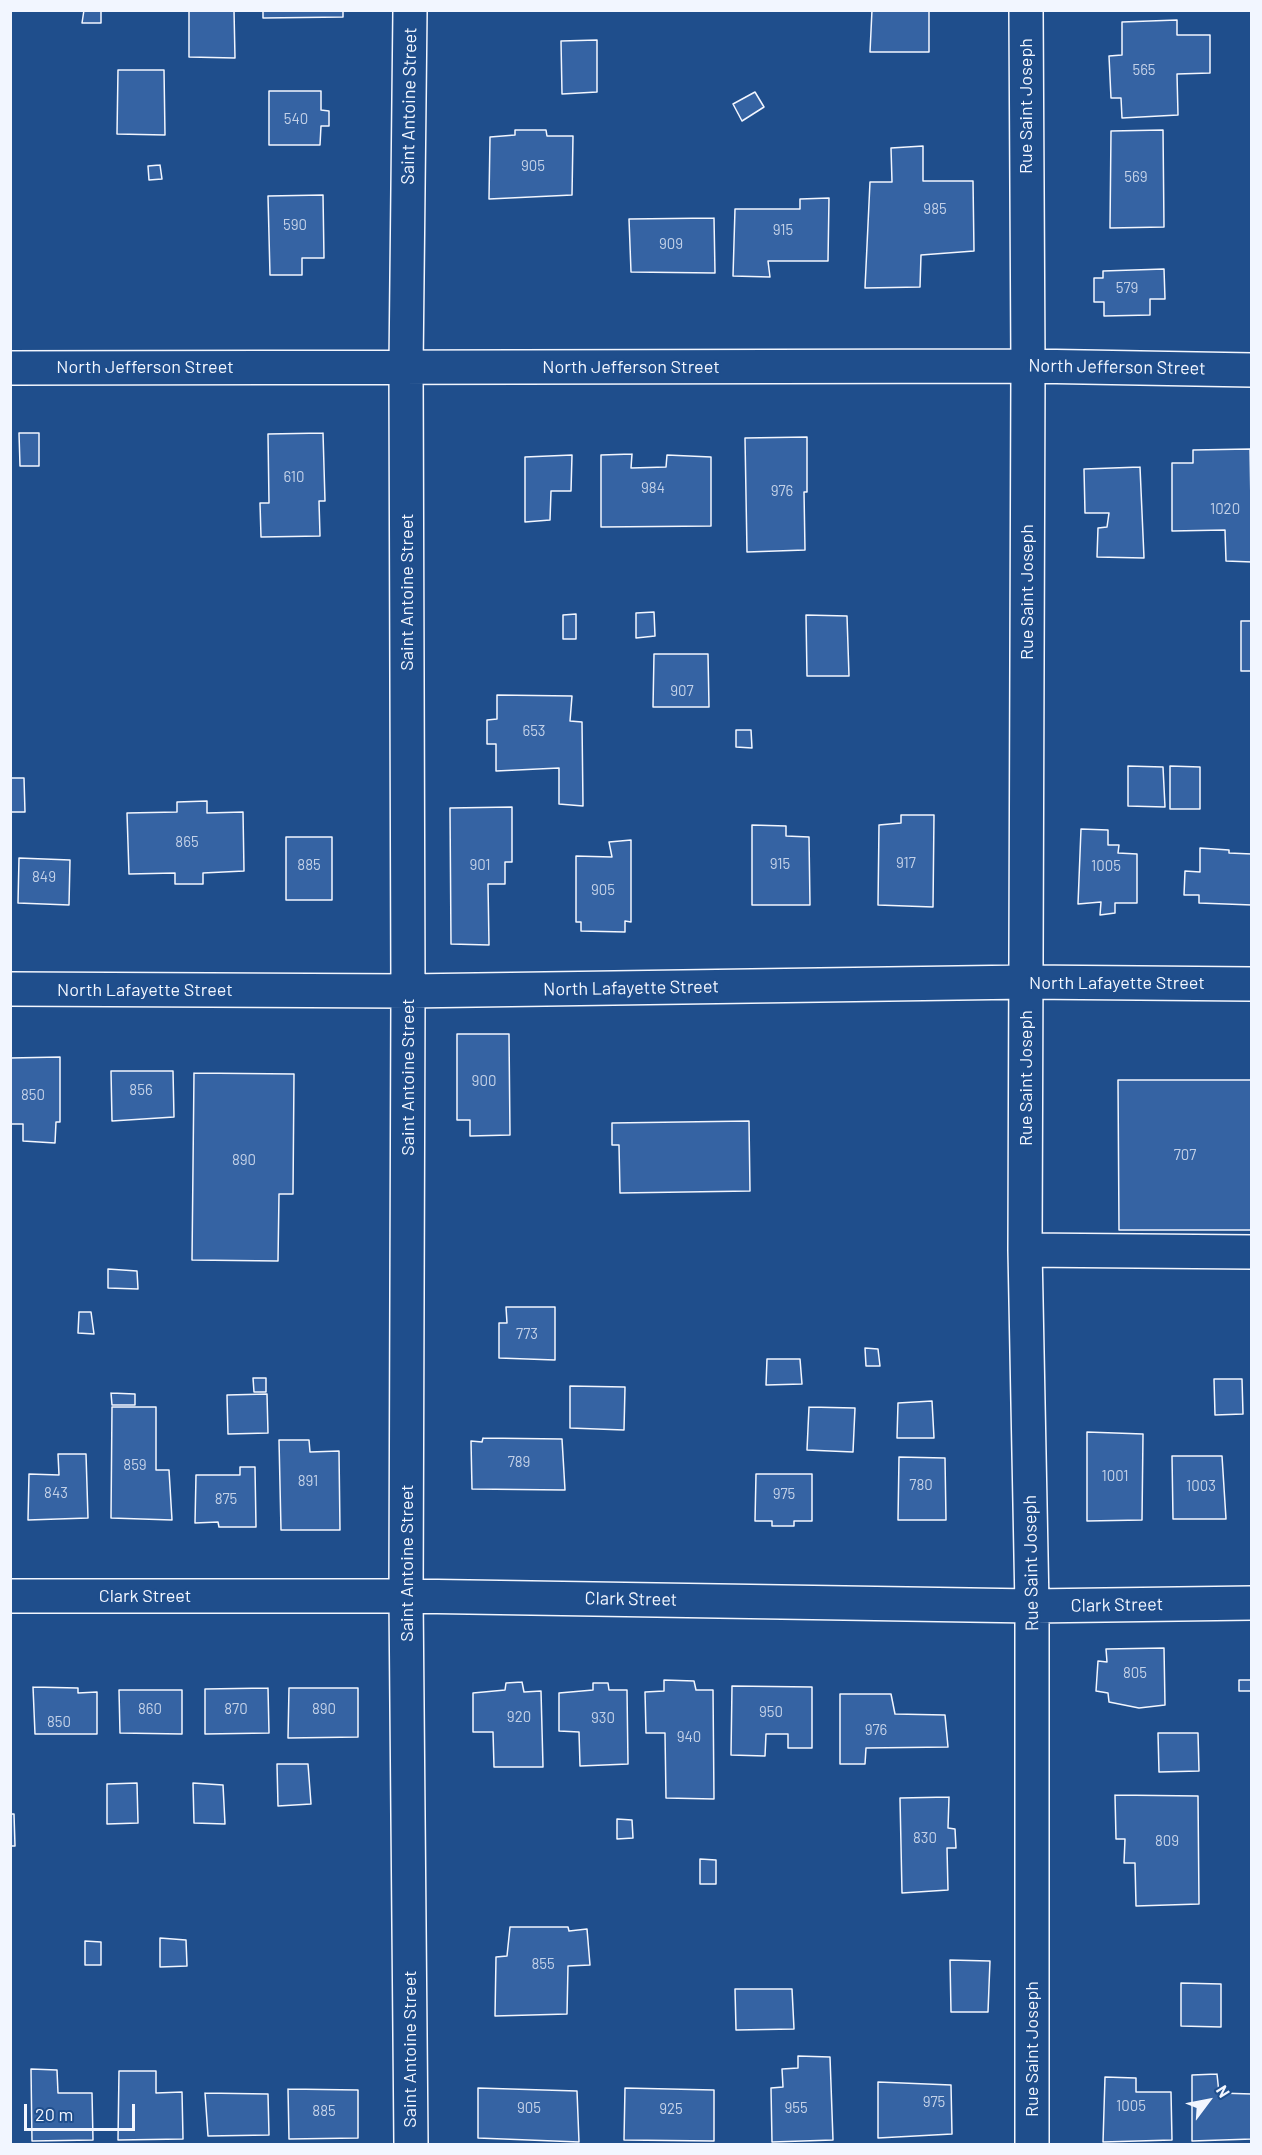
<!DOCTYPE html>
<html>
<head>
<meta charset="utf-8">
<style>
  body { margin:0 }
  #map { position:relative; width:1262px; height:2155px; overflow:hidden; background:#1f4e8c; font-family:Barlow,sans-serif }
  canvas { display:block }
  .frame { position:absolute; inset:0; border:12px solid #f2f6ff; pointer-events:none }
  .north { position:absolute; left:1178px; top:2071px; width:60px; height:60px; -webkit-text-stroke:4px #1f4e8c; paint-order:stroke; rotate:58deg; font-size:16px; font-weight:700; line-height:24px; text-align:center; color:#f2f6ff }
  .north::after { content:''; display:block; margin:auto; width:21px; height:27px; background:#f2f6ff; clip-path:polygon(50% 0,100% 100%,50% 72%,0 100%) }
  .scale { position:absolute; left:24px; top:2104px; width:111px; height:27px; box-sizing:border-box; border:3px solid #f2f6ff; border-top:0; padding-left:8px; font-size:18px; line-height:21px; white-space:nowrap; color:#f2f6ff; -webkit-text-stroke:4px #1f4e8c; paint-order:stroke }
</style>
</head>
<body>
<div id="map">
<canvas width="1262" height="2155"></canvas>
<div class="frame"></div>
<div class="north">N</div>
<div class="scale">20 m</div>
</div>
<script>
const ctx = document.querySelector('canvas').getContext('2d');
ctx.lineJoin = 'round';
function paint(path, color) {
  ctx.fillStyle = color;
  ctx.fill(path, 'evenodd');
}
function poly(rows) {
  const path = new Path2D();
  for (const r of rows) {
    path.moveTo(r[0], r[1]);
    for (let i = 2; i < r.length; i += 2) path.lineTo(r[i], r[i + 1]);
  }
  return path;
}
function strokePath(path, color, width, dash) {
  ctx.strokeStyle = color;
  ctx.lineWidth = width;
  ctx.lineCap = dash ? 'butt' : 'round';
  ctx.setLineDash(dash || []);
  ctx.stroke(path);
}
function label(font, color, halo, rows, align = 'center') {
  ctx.font = font + ' Barlow,sans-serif';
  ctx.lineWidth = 4.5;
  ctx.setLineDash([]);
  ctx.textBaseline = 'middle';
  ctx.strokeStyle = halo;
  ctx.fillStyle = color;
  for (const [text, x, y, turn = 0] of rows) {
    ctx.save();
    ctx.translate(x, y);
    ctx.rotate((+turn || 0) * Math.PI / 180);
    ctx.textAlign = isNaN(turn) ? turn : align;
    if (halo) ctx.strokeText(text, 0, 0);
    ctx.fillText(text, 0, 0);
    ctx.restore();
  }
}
const building = poly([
  [84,10,101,10,101,23,82,23,84,10],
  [189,10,234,10,235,58,189,57,189,10],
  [263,10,343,10,343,17,263,18,263,10],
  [872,10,929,10,929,52,870,52,872,10],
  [1177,20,1177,35,1210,35,1210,73,1177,74,1178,115,1122,118,1121,98,1111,98,1109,56,1122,55,1122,22,1177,20],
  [597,40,597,92,562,94,561,41,597,40],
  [118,70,164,70,165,135,117,134,118,70],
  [269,91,321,91,321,110,329,111,329,126,321,126,320,145,269,145,269,91],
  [755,92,764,107,742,121,733,104,755,92],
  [515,130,546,130,547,136,573,136,572,195,489,199,490,137,515,135,515,130],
  [1163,130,1164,227,1110,228,1111,131,1163,130],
  [923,146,923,181,973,181,974,251,921,255,920,287,865,288,870,182,892,182,891,148,923,146],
  [160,165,162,179,149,180,148,166,160,165],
  [323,195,324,258,302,258,302,275,270,275,268,196,323,195],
  [829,198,828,261,768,261,770,277,733,276,735,209,800,209,800,199,829,198],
  [714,218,715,273,631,272,629,219,714,218],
  [1164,269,1165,299,1150,299,1150,315,1104,316,1104,302,1094,302,1094,278,1103,278,1103,271,1164,269],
  [19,433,39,433,39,466,20,466,19,433],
  [323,433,325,501,319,501,320,536,261,537,260,503,269,503,268,434,323,433],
  [807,437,807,492,804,492,805,550,747,552,745,438,807,437],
  [1250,449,1252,562,1226,561,1225,530,1172,531,1172,463,1193,463,1193,450,1250,449],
  [632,454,631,468,666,467,667,455,711,457,711,526,601,527,601,455,632,454],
  [572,455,571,491,551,491,550,520,525,522,525,457,572,455],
  [1140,467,1144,558,1097,557,1098,528,1107,527,1109,513,1085,513,1084,469,1140,467],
  [654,612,655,636,636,638,636,613,654,612],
  [576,614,576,639,563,639,563,615,576,614],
  [806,615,847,616,849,676,807,676,806,615],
  [1241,621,1252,621,1252,671,1241,671,1241,621],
  [654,654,708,654,709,707,653,707,654,654],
  [497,695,572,696,570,721,582,722,583,806,559,804,559,768,496,771,496,744,487,744,487,720,497,719,497,695],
  [736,730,751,730,752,748,736,747,736,730],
  [1128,766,1163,767,1165,807,1128,806,1128,766],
  [1170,766,1200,767,1200,809,1170,809,1170,766],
  [10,778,24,778,25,812,10,812,10,778],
  [207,801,207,813,243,812,244,871,203,873,203,884,175,884,175,873,129,874,127,813,177,812,177,802,207,801],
  [512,807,512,862,505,862,505,884,488,884,489,945,451,944,450,808,512,807],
  [901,815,934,815,933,907,878,905,879,825,901,823,901,815],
  [752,825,786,826,786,836,809,837,810,905,752,905,752,825],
  [1081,829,1108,830,1108,845,1119,845,1118,853,1137,854,1137,903,1115,903,1115,913,1100,915,1101,902,1078,904,1081,829],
  [286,837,332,837,332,900,286,900,286,837],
  [631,840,631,922,625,921,625,932,581,931,581,922,576,922,576,856,612,857,609,842,631,840],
  [1200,848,1229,850,1229,853,1252,854,1252,905,1199,903,1199,895,1184,895,1185,871,1200,872,1200,848],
  [19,858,70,860,69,905,18,903,19,858],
  [457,1034,509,1034,510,1135,470,1136,470,1120,457,1120,457,1034],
  [60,1057,60,1122,56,1122,55,1143,23,1141,23,1124,10,1124,10,1058,60,1057],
  [111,1071,173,1071,174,1117,112,1121,111,1071],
  [194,1073,294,1074,293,1194,279,1194,278,1261,192,1260,194,1073],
  [1118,1080,1252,1080,1252,1230,1119,1230,1118,1080],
  [749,1121,750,1191,620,1193,619,1145,612,1145,612,1123,749,1121],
  [108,1269,137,1271,138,1289,108,1288,108,1269],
  [506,1307,555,1307,555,1360,499,1358,499,1323,507,1323,506,1307],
  [79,1312,91,1312,94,1334,78,1333,79,1312],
  [865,1348,878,1349,880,1366,866,1366,865,1348],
  [767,1359,800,1359,802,1384,766,1385,767,1359],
  [253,1378,266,1378,266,1392,254,1392,253,1378],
  [1214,1379,1242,1379,1243,1414,1215,1415,1214,1379],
  [570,1386,625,1387,624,1430,570,1428,570,1386],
  [111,1393,135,1394,135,1405,112,1405,111,1393],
  [267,1394,268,1433,228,1434,227,1395,267,1394],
  [932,1401,934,1438,897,1438,898,1403,932,1401],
  [112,1407,156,1407,156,1470,169,1470,172,1520,111,1518,112,1407],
  [809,1407,855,1408,853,1452,807,1450,809,1407],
  [1087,1432,1143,1434,1142,1520,1087,1521,1087,1432],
  [483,1438,562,1439,565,1490,472,1489,471,1441,482,1442,483,1438],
  [279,1440,309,1440,310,1452,339,1451,340,1530,281,1530,279,1440],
  [58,1454,86,1454,88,1518,28,1520,29,1474,59,1475,58,1454],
  [1172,1456,1222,1456,1226,1519,1173,1519,1172,1456],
  [899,1457,945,1458,946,1520,898,1520,899,1457],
  [240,1467,255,1467,256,1527,219,1527,218,1522,195,1523,196,1475,240,1475,240,1467],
  [756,1474,812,1474,812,1521,794,1521,794,1526,772,1526,772,1521,755,1521,756,1474],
  [1164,1648,1165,1705,1139,1708,1109,1702,1108,1693,1096,1691,1098,1661,1107,1662,1106,1649,1164,1648],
  [664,1680,694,1681,696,1690,713,1690,714,1799,666,1798,665,1733,646,1733,645,1692,664,1691,664,1680],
  [1239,1680,1252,1680,1252,1691,1239,1691,1239,1680],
  [522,1682,524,1692,541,1691,543,1767,494,1767,493,1732,473,1732,473,1693,505,1690,506,1683,522,1682],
  [593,1683,608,1683,609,1690,627,1690,628,1764,580,1766,579,1732,559,1731,559,1693,593,1690,593,1683],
  [732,1686,812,1687,812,1748,788,1748,788,1734,766,1734,765,1756,731,1755,732,1686],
  [33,1687,78,1688,78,1693,97,1692,97,1734,35,1734,33,1687],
  [268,1688,269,1733,205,1734,205,1689,268,1688],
  [289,1688,358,1688,358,1737,288,1738,289,1688],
  [119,1690,182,1690,182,1734,120,1733,119,1690],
  [840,1694,891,1694,895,1714,945,1715,948,1747,866,1748,865,1764,840,1764,840,1694],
  [1158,1733,1198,1733,1199,1771,1159,1772,1158,1733],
  [277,1764,308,1764,311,1804,278,1806,277,1764],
  [137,1783,138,1823,107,1824,107,1784,137,1783],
  [193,1783,223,1785,225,1824,194,1823,193,1783],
  [1115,1795,1198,1796,1199,1904,1136,1906,1135,1863,1124,1863,1125,1839,1116,1839,1115,1795],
  [949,1797,948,1828,955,1829,956,1848,947,1848,948,1890,902,1893,900,1798,949,1797],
  [10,1814,14,1814,15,1846,10,1846,10,1814],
  [617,1819,632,1820,633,1838,617,1839,617,1819],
  [700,1859,716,1860,716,1884,700,1884,700,1859],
  [510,1927,568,1927,569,1931,587,1929,590,1965,568,1966,567,2014,495,2016,496,1957,507,1956,510,1927],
  [160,1938,186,1940,187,1966,160,1967,160,1938],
  [85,1941,101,1942,101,1965,85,1965,85,1941],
  [950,1960,990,1961,988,2012,951,2012,950,1960],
  [1181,1983,1221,1984,1221,2027,1181,2026,1181,1983],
  [735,1989,792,1989,794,2029,736,2030,735,1989],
  [798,2056,830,2057,833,2140,772,2142,771,2088,783,2087,782,2069,798,2068,798,2056],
  [31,2069,57,2070,58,2093,92,2093,93,2140,32,2141,31,2069],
  [119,2071,156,2071,156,2093,182,2092,183,2139,118,2140,119,2071],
  [1217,2074,1219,2093,1252,2094,1252,2139,1192,2141,1192,2075,1217,2074],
  [1105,2077,1136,2078,1136,2092,1171,2092,1172,2140,1103,2142,1105,2077],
  [878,2082,951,2085,952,2134,878,2138,878,2082],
  [478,2088,577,2091,579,2142,478,2138,478,2088],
  [625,2088,714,2090,714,2141,624,2140,625,2088],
  [288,2089,358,2090,358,2138,289,2139,288,2089],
  [205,2093,268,2094,269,2135,208,2136,205,2093]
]);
paint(building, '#3563a3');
strokePath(building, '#f2f6ff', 1.5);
const minor = poly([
  [410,10,406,367,408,991,406,1596,411,2144],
  [1026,10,1028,366,1025,1250,1032,1606,1032,2144],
  [10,368,1028,366,1252,370],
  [10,989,408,991,1026,982,1252,984],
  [1025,1250,1252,1252],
  [10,1596,406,1596,1032,1606,1252,1603]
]);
strokePath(minor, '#f2f6ff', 36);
strokePath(minor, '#1f4e8c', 33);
label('15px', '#c3d1e8', null, [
  ["565",1144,70],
  ["540",296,119],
  ["905",533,166],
  ["569",1136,177],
  ["985",935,209],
  ["590",295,225],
  ["915",783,230],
  ["909",671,244],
  ["579",1127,288],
  ["610",294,477],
  ["984",653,488],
  ["976",782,491],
  ["1020",1225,509],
  ["907",682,691],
  ["653",534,731],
  ["865",187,842],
  ["917",906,863],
  ["915",780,864],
  ["885",309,865],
  ["901",480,865],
  ["1005",1106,866],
  ["849",44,877],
  ["905",603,890],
  ["900",484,1081],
  ["856",141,1090],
  ["850",33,1095],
  ["707",1185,1155],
  ["890",244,1160],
  ["773",527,1334],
  ["789",519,1462],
  ["859",135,1465],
  ["1001",1115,1476],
  ["891",308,1481],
  ["780",921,1485],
  ["1003",1201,1486],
  ["843",56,1493],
  ["975",784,1494],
  ["875",226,1499],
  ["805",1135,1673],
  ["860",150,1709],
  ["870",236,1709],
  ["890",324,1709],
  ["950",771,1712],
  ["920",519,1717],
  ["930",603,1718],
  ["850",59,1722],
  ["976",876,1730],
  ["940",689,1737],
  ["830",925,1838],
  ["809",1167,1841],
  ["855",543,1964],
  ["975",934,2102],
  ["1005",1131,2106],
  ["905",529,2108],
  ["955",796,2108],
  ["925",671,2109],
  ["885",324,2111]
]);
label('18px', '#f2f6ff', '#1f4e8c', [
  ["Saint Antoine Street",409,106,-89],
  ["Rue Saint Joseph",1026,106,-90],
  ["North Jefferson Street",145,367],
  ["North Jefferson Street",631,367],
  ["North Jefferson Street",1117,367,1],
  ["Saint Antoine Street",407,592,-90],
  ["Rue Saint Joseph",1027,592,-90],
  ["North Lafayette Street",1117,983],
  ["North Lafayette Street",631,988,-1],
  ["North Lafayette Street",145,990],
  ["Saint Antoine Street",408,1077,-90],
  ["Rue Saint Joseph",1026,1078,-90],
  ["Saint Antoine Street",407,1563,-90],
  ["Rue Saint Joseph",1031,1563,-91],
  ["Clark Street",145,1596],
  ["Clark Street",631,1599,1],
  ["Clark Street",1117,1605,-1],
  ["Saint Antoine Street",410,2049,-90],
  ["Rue Saint Joseph",1032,2049,-90]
]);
</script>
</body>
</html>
